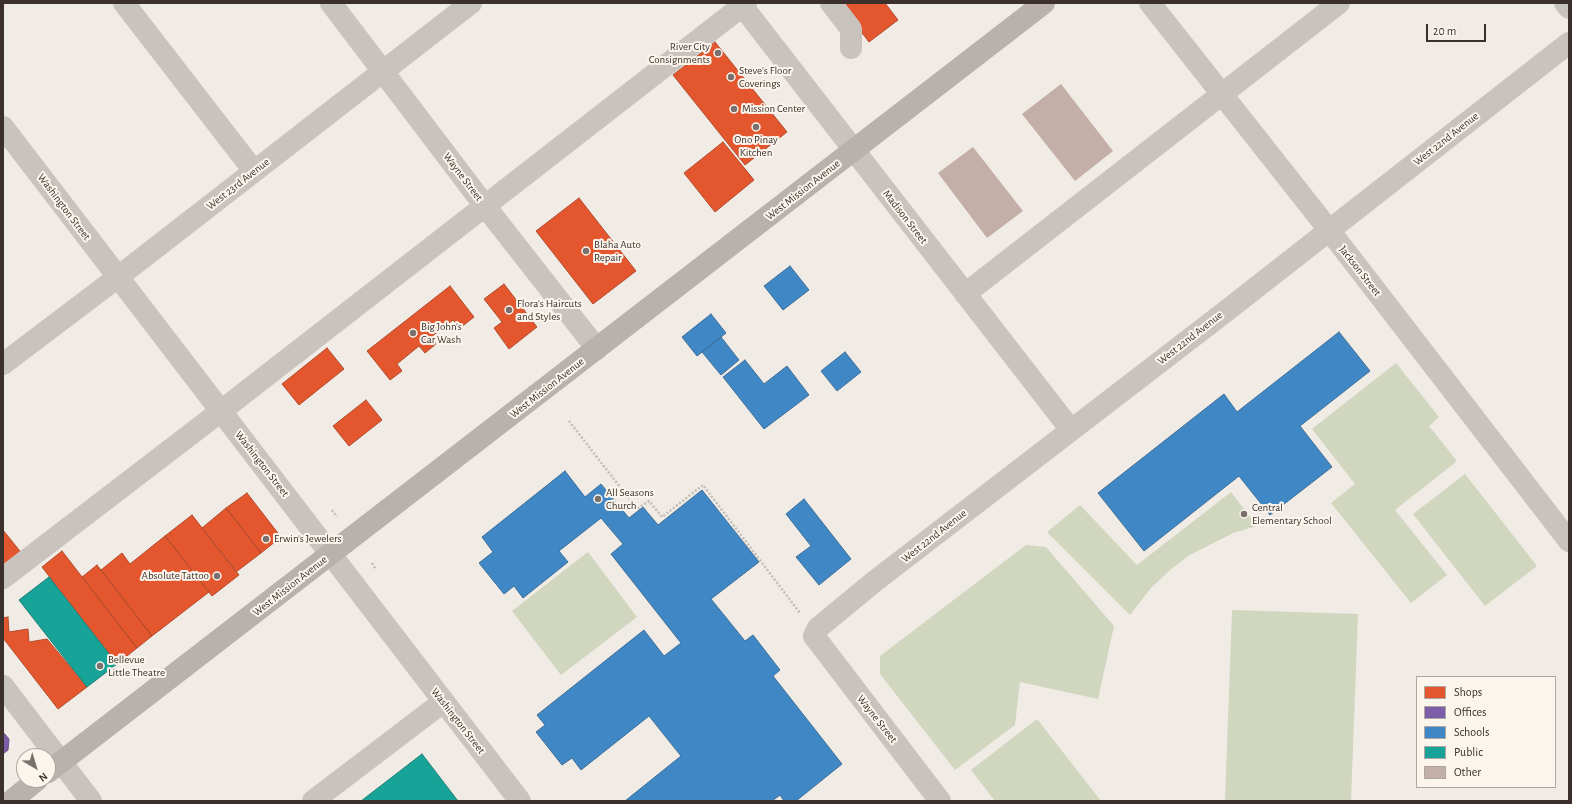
<!DOCTYPE html>
<html>
<head>
<meta charset="utf-8">
<style>
  body { margin:0 }
  #map { position:relative; width:1572px; height:804px; overflow:hidden; background:#f0ebe5; font-family:"Alegreya Sans",sans-serif }
  canvas { display:block }
  .frame { position:absolute; inset:0; border:4px solid #3b302b; pointer-events:none }
  .legend { position:absolute; left:1416px; top:676px; width:140px; height:112px; box-sizing:border-box; background:#fbf5ee; border:1px solid #aea6a0; margin:0; padding:5px 7px; list-style:none; font-size:12px; color:#3b302b }
  .legend li { display:flex; align-items:center; gap:8px; height:20px }
  .legend b { width:20px; border:1px solid #aea6a0 }
  .north { position:absolute; left:16px; top:748px; width:40px; height:40px; box-sizing:border-box; background:#fbf5ee; border:1px solid #aea6a0; border-radius:50%; rotate:142deg; font-size:11px; font-weight:700; line-height:16px; text-align:center; color:#3b302b }
  .north::after { content:''; display:block; margin:auto; width:14px; height:18px; background:#7a716c; clip-path:polygon(50% 0,100% 100%,50% 72%,0 100%) }
  .scale { position:absolute; left:1426px; top:24px; width:60px; height:18px; box-sizing:border-box; border:2px solid #3b302b; border-top:0; padding-left:5px; font-size:12px; line-height:14px; white-space:nowrap; color:#3b302b; -webkit-text-stroke:3px #fbf5ee; paint-order:stroke }
</style>
</head>
<body>
<div id="map">
<canvas width="1572" height="804"></canvas>
<div class="frame"></div>
<ul class="legend">
<li><b style="height:11px;background:#e4572e"></b>Shops</li>
<li><b style="height:11px;background:#7b5ea7"></b>Offices</li>
<li><b style="height:11px;background:#3f88c5"></b>Schools</li>
<li><b style="height:11px;background:#17a398"></b>Public</li>
<li><b style="height:11px;background:#c3afa7"></b>Other</li>
</ul>
<div class="north">N</div>
<div class="scale">20 m</div>
</div>
<script>
const ctx = document.querySelector('canvas').getContext('2d');
ctx.lineJoin = 'round';
function paint(path, color) {
  ctx.fillStyle = color;
  ctx.fill(path, 'evenodd');
}
function poly(rows) {
  const path = new Path2D();
  for (const r of rows) {
    path.moveTo(r[0], r[1]);
    for (let i = 2; i < r.length; i += 2) path.lineTo(r[i], r[i + 1]);
  }
  return path;
}
function strokePath(path, color, width, dash) {
  ctx.strokeStyle = color;
  ctx.lineWidth = width;
  ctx.lineCap = dash ? 'butt' : 'round';
  ctx.setLineDash(dash || []);
  ctx.stroke(path);
}
function label(font, color, halo, rows, align = 'center') {
  ctx.font = font + ' "Alegreya Sans",sans-serif';
  ctx.lineWidth = 4;
  ctx.setLineDash([]);
  ctx.textBaseline = 'middle';
  ctx.strokeStyle = halo;
  ctx.fillStyle = color;
  for (const [text, x, y, turn = 0] of rows) {
    ctx.save();
    ctx.translate(x, y);
    ctx.rotate((+turn || 0) * Math.PI / 180);
    ctx.textAlign = isNaN(turn) ? turn : align;
    if (halo) ctx.strokeText(text, 0, 0);
    ctx.fillText(text, 0, 0);
    ctx.restore();
  }
}
paint(poly([
  [1396,363,1439,417,1429,426,1457,461,1395,510,1447,575,1411,603,1331,503,1355,484,1312,429],
  [1465,474,1537,566,1485,606,1413,514],
  [1231,492,1257,526,1233,533,1188,556,1169,571,1151,588,1130,615,1047,532,1080,505,1137,565],
  [1026,545,1046,547,1114,626,1098,699,1020,682,1015,725,955,770,880,674,880,656],
  [588,552,637,617,561,675,512,611],
  [1232,610,1358,614,1351,801,1225,801],
  [1037,719,1101,801,995,801,971,770]
]), '#d1d6bf');
const shops = poly([
  [839,3,885,3,898,20,869,42,839,3],
  [715,42,787,132,745,165,673,75,715,42],
  [723,142,754,180,715,212,684,173,723,142],
  [579,198,636,271,593,304,536,231,579,198],
  [504,284,537,327,509,349,494,328,502,322,484,299,504,284],
  [450,286,474,317,460,328,453,320,431,337,436,344,425,353,419,346,397,364,402,371,390,380,367,351,450,286],
  [327,348,344,369,299,405,282,384,327,348],
  [366,400,382,420,349,446,333,426,366,400],
  [247,493,281,537,261,553,226,508,247,493],
  [226,508,261,553,236,572,202,528,226,508],
  [192,515,239,575,212,596,165,536,192,515],
  [3,530,23,555,3,572,3,530],
  [165,536,209,592,152,636,101,570,122,553,130,564,165,536],
  [62,551,137,648,117,664,42,567,62,551],
  [97,565,152,636,137,648,82,577,97,565],
  [8,617,9,632,28,629,29,642,47,639,87,687,58,709,3,638,3,618,8,617]
]);
paint(shops, '#e4572e');
strokePath(shops, '#b14b2d', 1);
const offices = poly([
  [3,732,9,739,8,750,3,754,3,732]
]);
paint(offices, '#7b5ea7');
strokePath(offices, '#685082', 1);
const schools = poly([
  [790,266,809,290,783,310,764,286,790,266],
  [711,314,726,333,697,356,682,337,711,314],
  [1339,332,1370,371,1300,426,1332,467,1270,515,1239,476,1144,551,1098,493,1224,394,1237,412,1339,332],
  [721,337,739,360,721,375,702,352,721,337],
  [845,352,861,372,837,391,821,371,845,352],
  [745,360,764,384,787,366,809,395,764,429,723,377,745,360],
  [565,471,585,497,601,484,629,518,643,507,658,525,702,490,759,562,711,599,745,641,753,635,780,670,773,676,842,764,796,801,784,801,780,795,772,801,625,801,681,756,649,716,581,770,572,758,562,765,536,732,545,725,537,715,644,630,664,656,681,643,611,554,623,544,601,518,559,551,568,562,523,598,514,586,504,594,479,563,493,552,482,537,565,471],
  [804,499,851,559,819,585,796,557,811,546,786,514,804,499]
]);
paint(schools, '#3f88c5');
strokePath(schools, '#3e6e97', 1);
const public = poly([
  [49,577,117,664,87,687,19,600,49,577],
  [422,754,458,801,361,801,422,754]
]);
paint(public, '#17a398');
strokePath(public, '#228077', 1);
paint(poly([
  [1061,84,1113,151,1075,181,1022,114],
  [973,147,1023,211,987,238,938,173]
]), '#c3afa7');
strokePath(poly([
  [569,421,637,509,649,501,662,517,703,485,800,613],
  [332,510,337,517],
  [372,563,376,570]
]), '#c2bbb6', 2.5, [2, 2]);
strokePath(poly([
  [124,3,254,171],
  [331,3,485,206,597,349],
  [740,3,1071,430],
  [831,3,851,29,851,48],
  [1150,3,1329,230,1569,541],
  [1565,3,1569,8],
  [3,127,520,801],
  [965,294,1339,3],
  [3,364,118,277,471,3],
  [3,578,221,411,746,3],
  [3,686,91,801],
  [313,801,443,702],
  [940,801,814,636,818,628,875,581,1221,315,1569,43]
]), '#c9c3be', 22);
strokePath(poly([
  [48,772,1044,3],
  [11,801,37,780]
]), '#b8b1ad', 22);
for (const [x, y, r, color] of [
  [718,53,4,"#7a716c"],
  [731,77,4,"#7a716c"],
  [734,109,4,"#7a716c"],
  [756,127,4,"#7a716c"],
  [586,251,4,"#7a716c"],
  [509,310,4,"#7a716c"],
  [413,333,4,"#7a716c"],
  [598,499,4,"#7a716c"],
  [1244,514,4,"#7a716c"],
  [266,539,4,"#7a716c"],
  [217,576,4,"#7a716c"],
  [100,666,4,"#7a716c"]
]) {
  const dot = new Path2D();
  dot.arc(x, y, r, 0, 2 * Math.PI);
  ctx.fillStyle = color;
  ctx.fill(dot);
  strokePath(dot, '#fbf5ee', 1.5);
}
label('11px', '#3b302b', '#fbf5ee', [
  ["River City",710,47,"right"],
  ["Consignments",710,60,"right"],
  ["Steve's Floor",739,71],
  ["Coverings",739,84],
  ["Mission Center",742,109],
  ["Ono Pinay",756,140,"center"],
  ["Kitchen",756,153,"center"],
  ["Blaha Auto",594,245],
  ["Repair",594,258],
  ["Flora's Haircuts",517,304],
  ["and Styles",517,317],
  ["Big John's",421,327],
  ["Car Wash",421,340],
  ["All Seasons",606,493],
  ["Church",606,506],
  ["Central",1252,508],
  ["Elementary School",1252,521],
  ["Erwin's Jewelers",274,539],
  ["Absolute Tattoo",209,576,"right"],
  ["Bellevue",108,660],
  ["Little Theatre",108,673]
], 'left');
label('11px', '#3b302b', '#fbf5ee', [
  ["West 22nd Avenue",1446,139,-38],
  ["Wayne Street",463,177,53],
  ["West 23rd Avenue",238,184,-38],
  ["West Mission Avenue",803,190,-38],
  ["Washington Street",64,207,53],
  ["Madison Street",905,217,52],
  ["Jackson Street",1360,271,52],
  ["West 22nd Avenue",1190,338,-38],
  ["West Mission Avenue",547,388,-38],
  ["Washington Street",262,464,52],
  ["West 22nd Avenue",934,536,-38],
  ["West Mission Avenue",290,586,-38],
  ["Wayne Street",877,719,52],
  ["Washington Street",458,721,52]
]);
</script>
</body>
</html>
